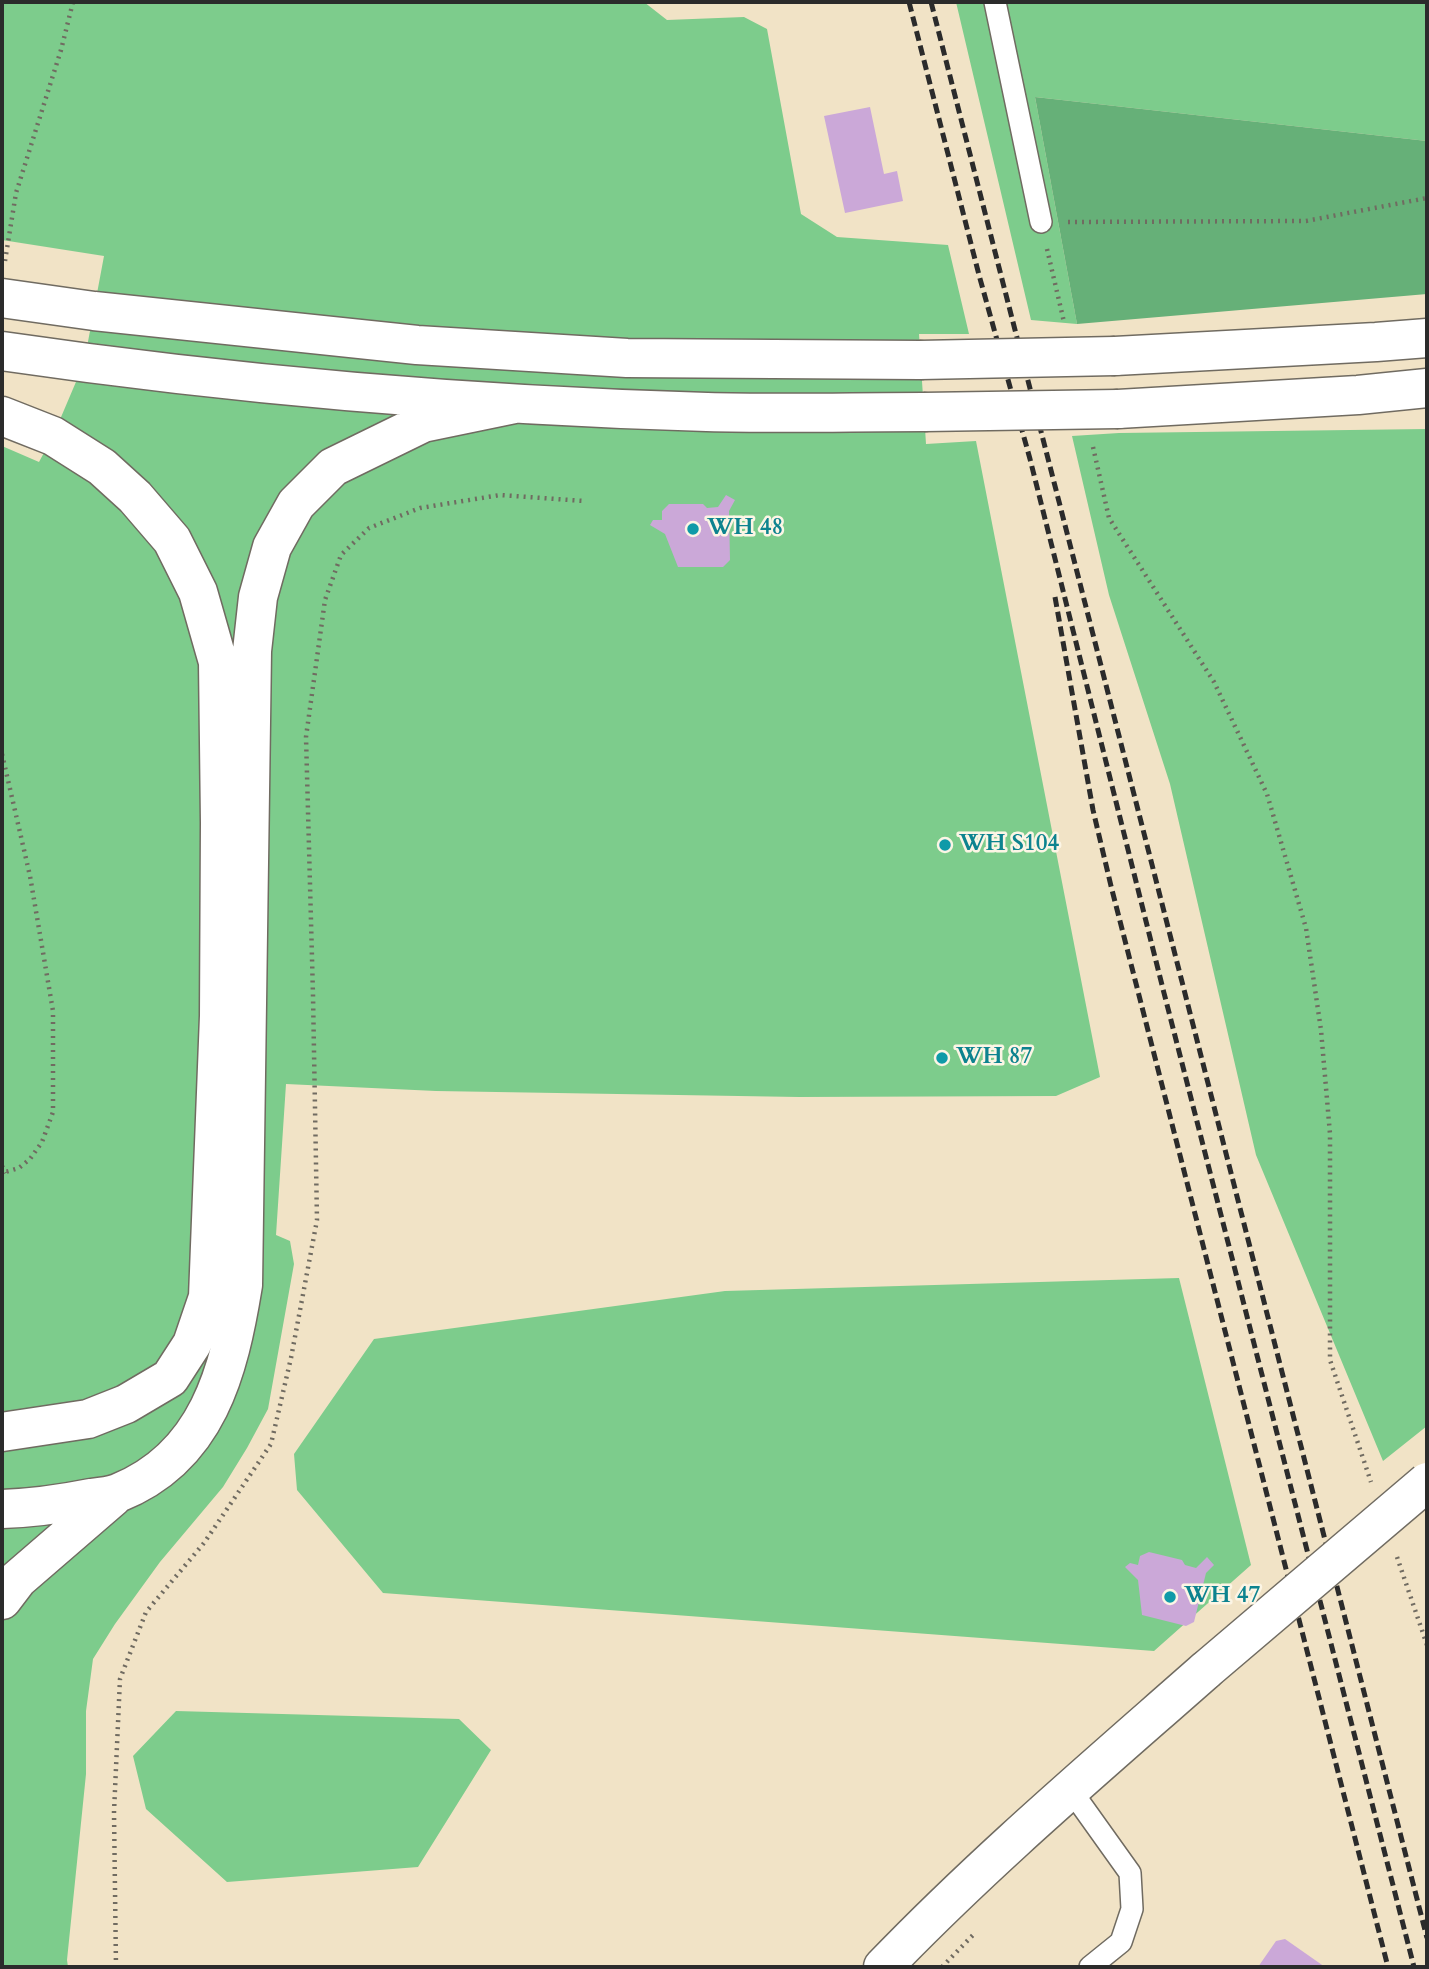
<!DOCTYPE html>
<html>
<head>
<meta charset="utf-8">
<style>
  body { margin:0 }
  #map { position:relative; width:1429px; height:1969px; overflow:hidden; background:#f1e3c6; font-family:Cardo,serif }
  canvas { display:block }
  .frame { position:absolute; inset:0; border:4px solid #2b2b2b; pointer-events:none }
</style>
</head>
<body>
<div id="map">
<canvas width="1429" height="1969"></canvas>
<div class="frame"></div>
</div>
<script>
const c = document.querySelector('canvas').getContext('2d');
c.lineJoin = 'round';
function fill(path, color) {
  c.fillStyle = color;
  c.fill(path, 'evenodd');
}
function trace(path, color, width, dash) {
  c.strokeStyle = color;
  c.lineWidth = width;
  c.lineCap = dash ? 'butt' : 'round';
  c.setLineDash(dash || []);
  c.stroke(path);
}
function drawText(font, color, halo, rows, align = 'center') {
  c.font = font + ' Cardo,serif';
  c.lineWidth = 5;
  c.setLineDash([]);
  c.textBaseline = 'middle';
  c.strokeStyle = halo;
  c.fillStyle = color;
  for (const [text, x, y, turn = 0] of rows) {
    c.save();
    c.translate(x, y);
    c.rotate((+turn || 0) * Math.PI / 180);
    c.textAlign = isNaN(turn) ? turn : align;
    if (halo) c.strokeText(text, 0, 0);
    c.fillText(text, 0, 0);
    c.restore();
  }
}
fill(new Path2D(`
  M2,2H644L667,20L744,17L767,29L801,214L837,237L948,245L969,334H919L926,444L976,441L1100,1077L1056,1096L799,1097L436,1091L286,1084L276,1235L290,1241L294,1264L268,1409L247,1448L223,1487L160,1562L115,1624L93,1659L86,1711V1774L67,1960L68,1967H2V446L39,462L53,436L84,363L104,256L2,240Z
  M956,2H1427V141L1035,97L1077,324L1031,320Z
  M1427,429V1426L1383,1461L1256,1155L1170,784L1109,595L1072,436L1119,433Z
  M1179,1278L1251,1565L1154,1651L383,1593L297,1490L294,1454L374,1339L725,1291Z
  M176,1711L459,1719L491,1750L418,1867L227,1882L146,1809L133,1756Z`), '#7dcc8c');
fill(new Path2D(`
  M1035,97L1427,141V294L1077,324Z`), '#66b078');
fill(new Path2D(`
  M870,107L884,174L897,171L903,201L845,213L824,116Z
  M726,495L735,500L729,511L730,560L723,567H678L665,534L650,525L653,520H662V511L669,504H703L707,508L718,507Z
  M1149,1552L1182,1560L1185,1565L1196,1568L1207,1557L1214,1565L1206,1573L1194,1622L1186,1626L1142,1615L1138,1580L1125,1567L1130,1563L1138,1565L1140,1556Z
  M1285,1939L1325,1967H1258L1276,1941Z`), '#cba8d8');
const lane = new Path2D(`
  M995,2L1041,222
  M1070,1789L1130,1873L1132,1909L1121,1942L1090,1967`);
const primary = new Path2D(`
  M883,1967C984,1862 1096,1767 1206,1670`);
const highway = new Path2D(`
  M2,298L94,311L417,345L627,358L920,360
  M2,351C235,385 471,405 707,412C779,414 851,412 924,412
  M1115,356L1376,342L1427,338
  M1118,409L1358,395L1427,388
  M2,416L53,436L102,467L135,497L172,540L198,592L218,662L220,823L219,1016L208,1297L192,1344L170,1378L126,1404L88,1419L2,1432
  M2,1509C33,1508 61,1504 91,1498C100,1497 110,1496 118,1493C208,1457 229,1371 243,1285L252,651L258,597L272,547L296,504L333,467L423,423L515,404
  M2,1600L18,1579L113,1497`);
trace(lane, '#706b61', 24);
trace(primary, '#706b61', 41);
trace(highway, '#706b61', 41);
trace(new Path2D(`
  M1068,222L1306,221L1427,198
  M1047,249L1064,322
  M5,261L16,193L61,50L73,2
  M1093,447L1109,518L1214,682L1267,794L1306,928L1321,1030L1330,1134V1360L1371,1482
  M2,754L30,876L53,1011V1112L42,1142L30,1159L19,1168L2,1173
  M2,1166L6,1173
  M1397,1557L1427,1645
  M116,1967L114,1812L120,1679L146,1612L204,1543L271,1444L291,1358L317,1220L313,995L306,737L325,600L341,555L369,528L420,508L500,495L584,501
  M942,1967L973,1935`), '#706b61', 4.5, [2, 5]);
trace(lane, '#fff', 21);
trace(primary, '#fff', 38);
trace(highway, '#fff', 38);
trace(new Path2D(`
  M909,2L979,275L1030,459L1164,993L1414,1967
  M931,2L1427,1938
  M1055,597L1093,810L1111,886L1388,1967`), '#2b2b2b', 5, [10, 5]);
const primaryBridge = new Path2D(`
  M1206,1670L1427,1482`);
const highwayBridge = new Path2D(`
  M920,360L1115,356
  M924,412L1118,409`);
trace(primaryBridge, '#706b61', 41, []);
trace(highwayBridge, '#706b61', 41, []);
trace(primaryBridge, '#fff', 38);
trace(highwayBridge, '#fff', 38);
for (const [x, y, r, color] of [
  [693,529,7,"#0f9aa8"],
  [945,845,7,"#0f9aa8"],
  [942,1058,7,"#0f9aa8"],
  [1170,1597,7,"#0f9aa8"]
]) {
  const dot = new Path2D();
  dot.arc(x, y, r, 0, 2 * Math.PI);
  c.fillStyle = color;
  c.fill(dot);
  trace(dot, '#fcf5e5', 2.5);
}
drawText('bold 23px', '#0d838f', '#fcf5e5', [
  ["WH 48",707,529],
  ["WH S104",959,845],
  ["WH 87",956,1058],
  ["WH 47",1184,1597]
], 'left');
</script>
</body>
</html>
